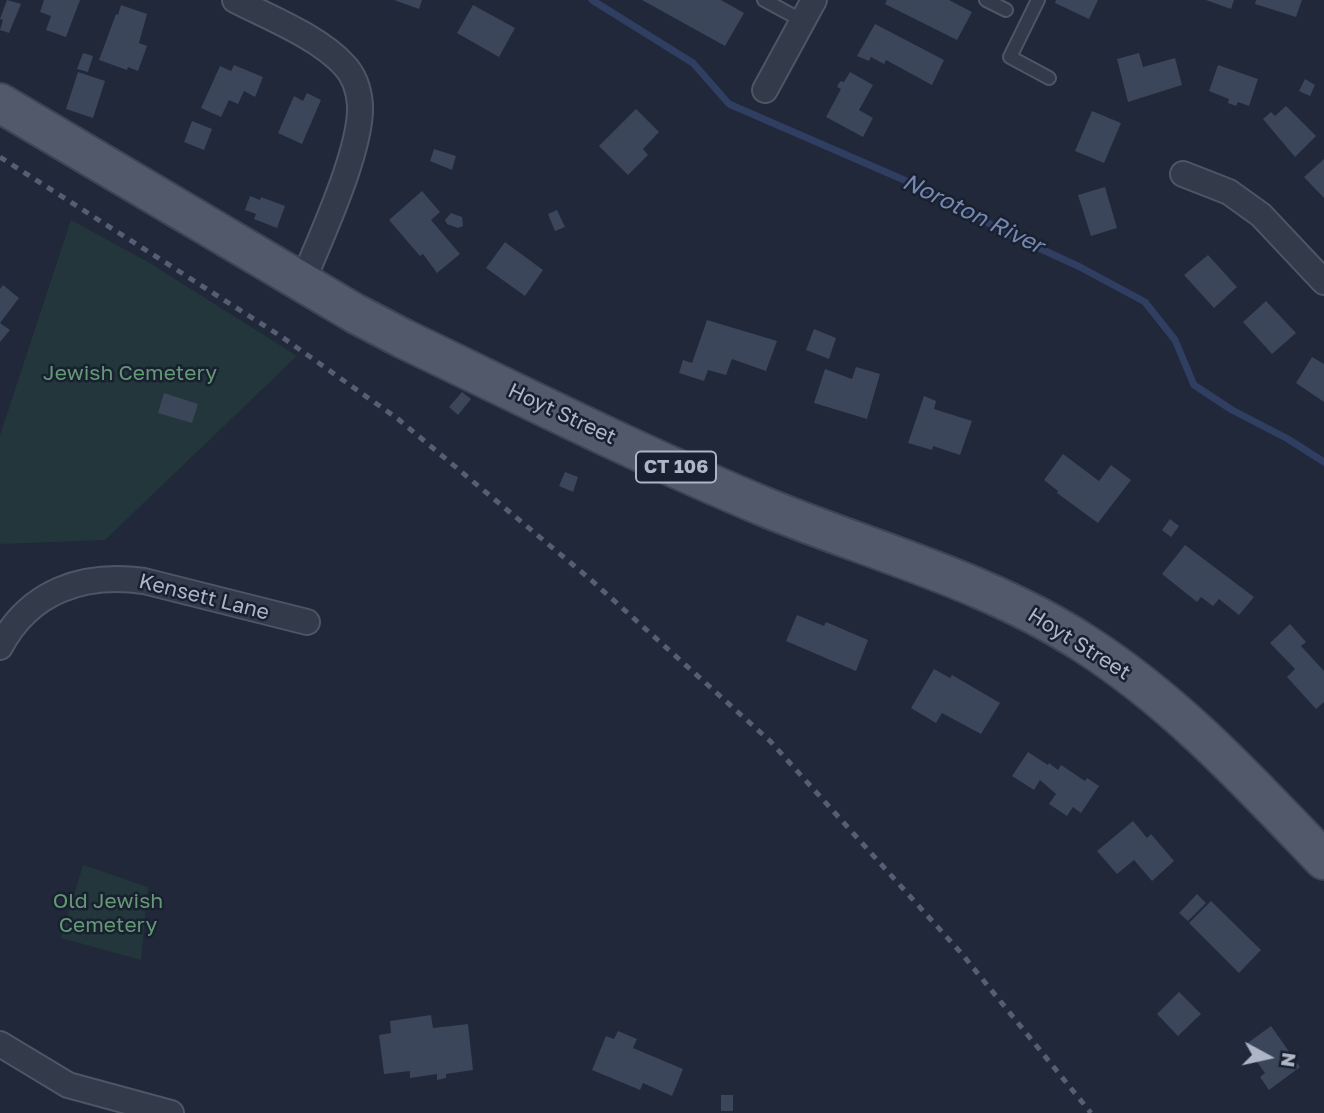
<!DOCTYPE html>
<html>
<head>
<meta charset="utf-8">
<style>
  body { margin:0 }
  #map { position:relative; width:1324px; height:1113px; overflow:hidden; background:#20283a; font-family:"Golos Text",sans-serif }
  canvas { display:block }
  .north { position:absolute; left:1233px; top:1022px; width:70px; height:70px; -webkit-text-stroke:5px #19202f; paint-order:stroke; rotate:98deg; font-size:19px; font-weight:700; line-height:28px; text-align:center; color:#aeb5c7 }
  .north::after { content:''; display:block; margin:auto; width:24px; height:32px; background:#aeb5c7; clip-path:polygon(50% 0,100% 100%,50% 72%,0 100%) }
</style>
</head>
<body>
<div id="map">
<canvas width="1324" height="1113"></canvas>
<div class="north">N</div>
</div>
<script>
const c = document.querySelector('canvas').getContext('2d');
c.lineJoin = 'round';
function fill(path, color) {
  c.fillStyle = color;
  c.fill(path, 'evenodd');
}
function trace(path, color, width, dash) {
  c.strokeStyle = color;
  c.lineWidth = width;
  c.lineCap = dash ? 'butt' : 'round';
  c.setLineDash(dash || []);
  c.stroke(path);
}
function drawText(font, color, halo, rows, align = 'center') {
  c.font = font + ' "Golos Text",sans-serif';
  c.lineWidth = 5;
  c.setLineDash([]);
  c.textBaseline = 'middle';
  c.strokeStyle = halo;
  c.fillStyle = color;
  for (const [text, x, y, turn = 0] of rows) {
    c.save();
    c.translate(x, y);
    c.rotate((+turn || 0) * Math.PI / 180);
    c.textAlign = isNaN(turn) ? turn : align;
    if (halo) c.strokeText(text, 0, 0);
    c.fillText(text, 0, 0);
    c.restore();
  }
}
fill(new Path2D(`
  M71,220L148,262L297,356L105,540L0,544V435Z
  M83,865L148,887L141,960L61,938Z`), '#22363b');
trace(new Path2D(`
  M592,0L693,63L729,104L941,196L1004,232L1080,267L1145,302L1175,340L1194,385L1232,410L1288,439L1324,462`), '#303f61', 7);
fill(new Path2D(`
  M7,0L21,4L9,33L0,30L3,20L0,19Z
  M44,0H80L66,37L46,30L51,16L40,12Z
  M394,0H422L419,9Z
  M642,0H721L744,13L725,46Z
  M887,0H949L972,12L957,40L885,4Z
  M1056,0H1098L1089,19L1055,3Z
  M1206,0H1234L1231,9Z
  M1256,0H1302L1296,17L1255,4Z
  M121,5L147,14L139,43L147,46L138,71L128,67L127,70L99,60L116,14L118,15Z
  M473,5L515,28L499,57L457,33Z
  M875,24L944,60L932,85L886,60L884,64L871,57L869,61L857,56Z
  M83,53L93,56L88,72L77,69Z
  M1139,53L1143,67L1175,58L1182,85L1128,102L1117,59Z
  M234,65L263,77L255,97L244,91L238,104L229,100L221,117L201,108L220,66L231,71Z
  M1218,65L1258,79L1249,106L1238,102L1236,106L1228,103L1229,99L1209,91Z
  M78,72L105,81L93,118L66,109Z
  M850,72L873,85L859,110L873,118L863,137L826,117L841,89L837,87L839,83L841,81L844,82Z
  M1305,79L1315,85L1310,96L1299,91Z
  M307,93L321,100L302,144L278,133L294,96L303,101Z
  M1286,106L1316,136L1295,157L1263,119L1271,112L1275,116Z
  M636,109L659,132L643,149L648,155L628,175L599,146Z
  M1092,111L1121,123L1104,163L1075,151Z
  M192,121L212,129L204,150L184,142Z
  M434,149L456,156L452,170L430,161Z
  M1324,159V198L1304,177Z
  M1105,187L1117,228L1091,236L1078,195Z
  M422,191L440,212L431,220L460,254L437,273L423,254L420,256L389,220Z
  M250,196L260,200L261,197L285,206L277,228L254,219L256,214L245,210Z
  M557,210L565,227L555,231L548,214Z
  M451,213L462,217L463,226L458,228L447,224L445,220Z
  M505,242L543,270L525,296L486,268Z
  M1208,255L1237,287L1214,308L1184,275Z
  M3,285L19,298L0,323L10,330L0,342V289Z
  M1266,301L1296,333L1272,354L1243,322Z
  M707,320L777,341L766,371L732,359L726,375L708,370L704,381L679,373L683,360L692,363Z
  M814,329L836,338L829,359L806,350Z
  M1312,357L1324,364V402L1296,383Z
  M856,367L880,374L867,419L814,403L825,369L852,379Z
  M462,392L471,399L458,415L449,407Z
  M164,393L198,404L192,423L158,413Z
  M924,396L936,401L934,409L972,421L960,455L933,446L932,450L908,443Z
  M1063,454L1099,481L1111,465L1131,480L1098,523L1057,493L1058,491L1044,480Z
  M565,472L578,477L573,492L559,486Z
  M1170,519L1179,526L1171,537L1162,530Z
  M1185,545L1254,597L1239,615L1219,599L1213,606L1201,597L1197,602L1162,574Z
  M797,615L824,626L826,622L868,640L856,671L786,641Z
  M1290,624L1306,642L1301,646L1324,671V702L1316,709L1287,677L1295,669L1270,643Z
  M934,669L950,678L952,675L1000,703L981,734L942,713L936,723L911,708Z
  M1028,752L1048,765L1049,763L1058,770L1061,765L1085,781L1087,778L1099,786L1081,813L1073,807L1067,816L1049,804L1056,794L1040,780L1034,790L1012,776Z
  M1133,821L1147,838L1151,834L1174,861L1152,881L1134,860L1117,874L1097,851Z
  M1197,894L1206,903L1188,921L1179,913Z
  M1211,901L1261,950L1239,973L1189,923Z
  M1179,992L1201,1014L1178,1036L1157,1014Z
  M431,1015L433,1028L468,1024L473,1070L446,1074V1078L437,1080V1074L410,1078V1071L384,1074L379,1035L391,1033L390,1021Z
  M1271,1026L1300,1067L1269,1090L1260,1077L1265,1073L1245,1045Z
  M618,1031L637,1039L633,1048L683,1069L672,1096L643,1083L640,1090L592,1070L606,1036L614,1039Z
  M721,1095H733V1111H721Z`), '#3b465b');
const service = new Path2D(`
  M764,0L803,21
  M986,0L1006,10
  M1038,0L1010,57L1049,78`);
const minor = new Path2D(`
  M235,0C270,18 319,37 345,66C355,77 359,91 360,105C362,150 320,239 302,283
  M765,90L814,0
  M1183,174L1229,192L1261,215L1324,282
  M0,647C30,590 84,573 144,581L307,622
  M0,1044L68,1085L171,1113`);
const primary = new Path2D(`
  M0,103L356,314L404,339C523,396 642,456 765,507C872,551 988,581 1085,644C1177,703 1249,782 1324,860`);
trace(service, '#4e5565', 16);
trace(minor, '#4e5565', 28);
trace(primary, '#3d4454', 42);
trace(service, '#333b4a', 12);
trace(minor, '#333b4a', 24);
trace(primary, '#51596b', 38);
trace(new Path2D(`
  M0,157L282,337L398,419L590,579L770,741L962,954L1091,1113`), '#555e72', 5, [7, 7]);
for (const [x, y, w] of [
  [676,467,80]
]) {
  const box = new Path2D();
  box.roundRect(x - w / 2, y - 15.5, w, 31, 5);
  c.fillStyle = '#19202f';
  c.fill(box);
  trace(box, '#aeb5c7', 2);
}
drawText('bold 19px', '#aeb5c7', null, [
  ["CT 106",676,467]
]);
drawText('21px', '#649975', '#19202f', [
  ["Jewish Cemetery",130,373],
  ["Old Jewish",108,901],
  ["Cemetery",108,925]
]);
drawText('21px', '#aeb5c7', '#19202f', [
  ["Hoyt Street",562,414,25],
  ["Kensett Lane",204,597,14],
  ["Hoyt Street",1079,644,32]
]);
drawText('italic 23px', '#7488b2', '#19202f', [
  ["Noroton River",973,214,26]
]);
</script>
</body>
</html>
